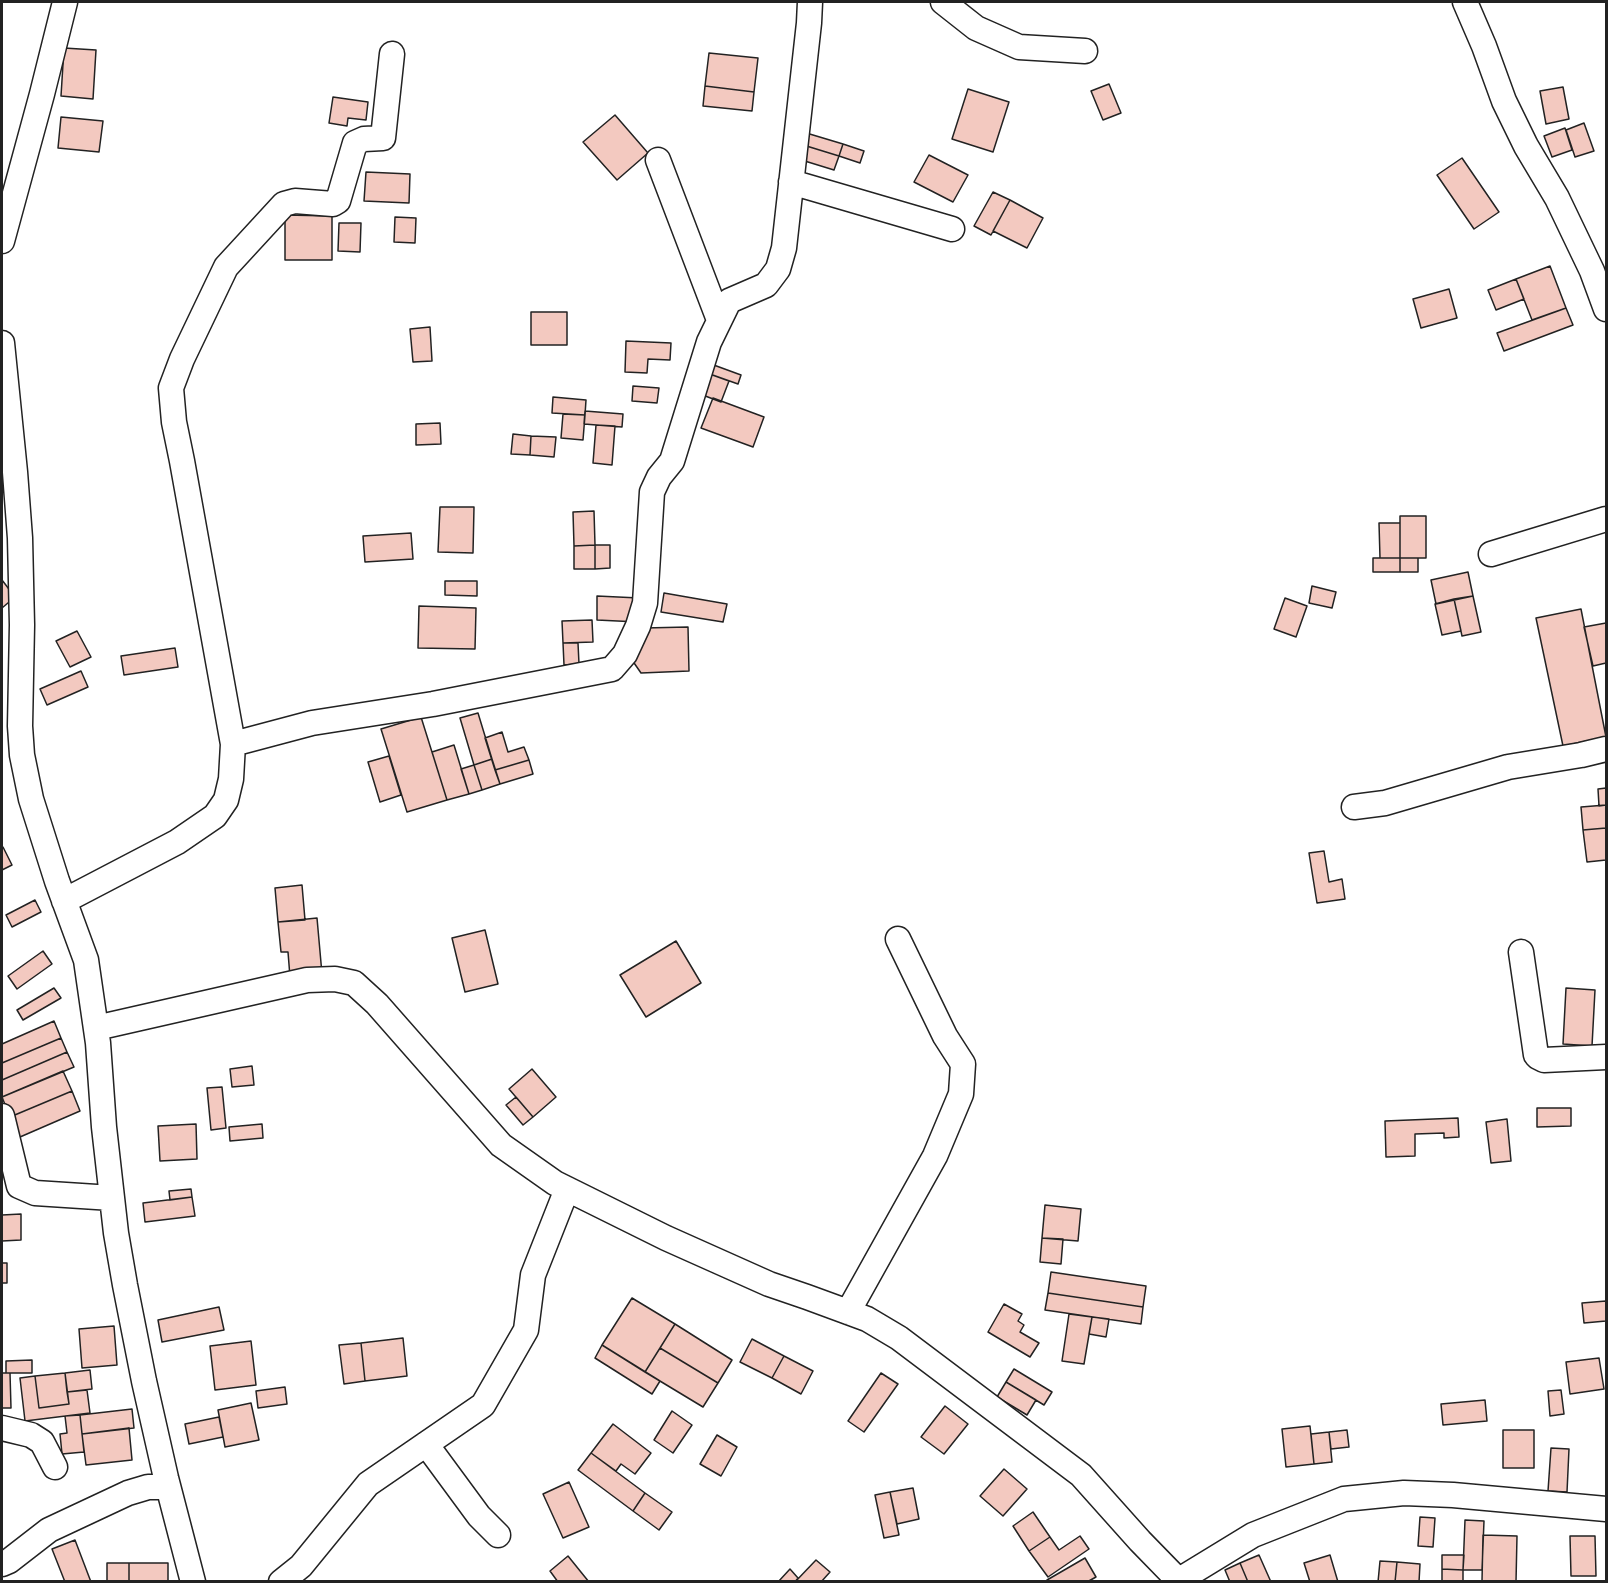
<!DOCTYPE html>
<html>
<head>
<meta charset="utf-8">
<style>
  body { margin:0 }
  #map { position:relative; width:1608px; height:1583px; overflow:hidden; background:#fff; font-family:Ubuntu,sans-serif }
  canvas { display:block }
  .frame { position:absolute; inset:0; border:3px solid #222; pointer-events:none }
</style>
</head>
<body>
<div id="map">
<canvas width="1608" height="1583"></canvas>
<div class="frame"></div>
</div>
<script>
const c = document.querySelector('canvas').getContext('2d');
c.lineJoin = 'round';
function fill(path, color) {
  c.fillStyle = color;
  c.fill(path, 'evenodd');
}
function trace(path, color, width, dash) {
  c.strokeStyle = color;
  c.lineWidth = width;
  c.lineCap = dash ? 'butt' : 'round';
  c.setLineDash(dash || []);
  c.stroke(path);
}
const building = new Path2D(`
  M64,48L96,50L93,99L61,96Z
  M709,53L758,58L754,92L705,86Z
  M1109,84L1121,113L1103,120L1091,91Z
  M705,86L754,92L752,111L703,106Z
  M1563,87L1569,119L1546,124L1540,91Z
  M968,89L1009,102L993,152L952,139Z
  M333,97L368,102L366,120L348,118L347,126L329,123Z
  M615,115L648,153L617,180L583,142Z
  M61,117L103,121L99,152L58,148Z
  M1584,123L1594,151L1575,157L1566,130Z
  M1565,128L1572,150L1552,157L1544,136Z
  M803,132L843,144L839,156L800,144Z
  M800,144L839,156L834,170L795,158Z
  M843,144L864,151L860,163L839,156Z
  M929,155L968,175L953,202L914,182Z
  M1462,158L1499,212L1474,229L1437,175Z
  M366,172L410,174L409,203L364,201Z
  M993,192L1010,200L991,235L974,226Z
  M1010,200L1043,218L1027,248L993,231Z
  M285,215L332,216V260H285Z
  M395,217L416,218L415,243L394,242Z
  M339,223H361L360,252L338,251Z
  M1550,266L1566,308L1532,320L1516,279Z
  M1516,279L1524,299L1496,310L1488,290Z
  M1449,289L1457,318L1421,328L1413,299Z
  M1566,308L1573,325L1504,351L1497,333Z
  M531,312H567V345H531Z
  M430,327L432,361L413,362L410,329Z
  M626,341L671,343L670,360L648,359L647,373L625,372Z
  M711,364L741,375L738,384L707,373Z
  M707,373L729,381L721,402L700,394Z
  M633,386L659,388L657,403L632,401Z
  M553,397L586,400L585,415L552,413Z
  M713,398L764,417L753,447L701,428Z
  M585,411L623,414L622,427L584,424Z
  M563,414L585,415L583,440L561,438Z
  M440,423L441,444L416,445V424Z
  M596,425L615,426L612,465L593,463Z
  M513,434L531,436L530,455L511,454Z
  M531,436L556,437L554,457L530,455Z
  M440,507H474L473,553L438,552Z
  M594,511L595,545L574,546L573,512Z
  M1400,516H1426V558H1400Z
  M1379,523H1400V558H1380Z
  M411,533L413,559L365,562L363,536Z
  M595,545H610V568L595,569Z
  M595,545V569H574V546Z
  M1373,558H1400V572H1373Z
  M1400,558H1418V572H1400Z
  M1468,572L1473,596L1436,604L1431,580Z
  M2,580L15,597L2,608Z
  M445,581H477V596L445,595Z
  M1312,586L1336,592L1332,608L1309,603Z
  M664,593L727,604L723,622L661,612Z
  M597,596L639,598L638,622L597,620Z
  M1473,596L1481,632L1462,636L1454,599Z
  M1285,598L1307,606L1296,637L1274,629Z
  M1454,599L1461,631L1442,635L1435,604Z
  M419,606L476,608L475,649L418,648Z
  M1581,609L1606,737L1563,746L1536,618Z
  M592,620L593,642L563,643L562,621Z
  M1606,623V663L1593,666L1584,627Z
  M688,627L689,671L641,673L632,660L644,628Z
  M77,631L91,657L70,667L56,641Z
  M563,643H578L579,664L564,665Z
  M175,648L178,667L124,675L121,656Z
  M81,671L88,687L47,705L40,689Z
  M478,713L492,759L474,765L460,718Z
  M421,717L447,800L407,812L381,729Z
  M502,732L508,752L524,747L529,760L495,770L485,738Z
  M454,745L469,794L447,800L432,752Z
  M389,756L401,795L380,802L368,762Z
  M492,759L500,784L482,790L474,765Z
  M529,760L533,774L500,784L495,770Z
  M474,765L482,790L469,794L461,769Z
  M1606,788V805L1599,806L1598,789Z
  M1606,805V828L1583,830L1581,807Z
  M1606,828V860L1587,862L1583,830Z
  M2,847H3L12,865L2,870Z
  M1324,851L1329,882L1342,879L1345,899L1317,903L1309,853Z
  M302,885L305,920L278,922L275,888Z
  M35,900L41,912L12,927L6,915Z
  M317,918L322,974L290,977L288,952H281L278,922Z
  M485,930L498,984L465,992L452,938Z
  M676,941L701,983L646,1017L620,975Z
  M43,951L52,964L17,989L8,976Z
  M54,988L61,998L23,1020L17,1010Z
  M1566,988L1595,990L1592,1046L1563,1044Z
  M54,1021L61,1038L2,1063V1044Z
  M61,1038L67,1052L2,1080V1063Z
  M67,1052L74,1067L2,1097V1080Z
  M252,1066L254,1085L232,1087L230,1069Z
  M532,1069L556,1097L533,1117L509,1089Z
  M63,1071L72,1091L10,1117L2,1097Z
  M222,1087L226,1128L211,1130L207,1088Z
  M72,1091L80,1111L20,1137L10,1117Z
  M516,1097L533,1117L523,1125L506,1105Z
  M1537,1108H1571V1126L1537,1127Z
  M1458,1118L1459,1137L1444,1138V1133L1415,1134V1156L1386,1157L1385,1121Z
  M1507,1119L1511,1161L1491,1163L1486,1122Z
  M196,1124L197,1159L160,1161L158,1126Z
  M262,1124L263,1138L230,1141L229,1127Z
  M191,1189L192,1197L170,1200L169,1191Z
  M192,1197L195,1216L145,1222L143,1203Z
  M1045,1205L1081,1209L1078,1241L1042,1238Z
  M21,1214V1240L2,1241V1215Z
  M1042,1238L1063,1239L1061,1264L1040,1262Z
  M2,1263H7V1283H2Z
  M1051,1272L1146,1286L1143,1307L1048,1293Z
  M1048,1293L1143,1307L1141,1324L1045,1310Z
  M632,1298L675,1324L645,1372L602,1345Z
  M1606,1301V1321L1584,1323L1582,1303Z
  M1004,1304L1022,1314L1018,1321L1024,1325L1020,1332L1039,1343L1030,1357L988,1332Z
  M219,1307L224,1330L162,1342L158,1320Z
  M1069,1314L1092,1317L1084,1364L1062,1361Z
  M1092,1317L1109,1319L1106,1337L1089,1334Z
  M675,1324L732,1360L718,1383L660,1348Z
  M114,1326L117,1365L82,1368L79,1329Z
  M403,1338L407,1376L365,1381L361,1343Z
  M752,1339L784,1356L772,1378L740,1362Z
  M251,1341L256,1385L215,1390L210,1346Z
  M361,1343L365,1381L344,1384L339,1345Z
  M602,1345L660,1381L652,1394L595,1358Z
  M660,1348L718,1383L703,1407L645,1372Z
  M784,1356L813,1371L801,1394L772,1378Z
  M1599,1358L1604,1389L1570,1394L1566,1362Z
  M32,1360V1373H6V1361Z
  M1014,1369L1052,1392L1044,1405L1006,1382Z
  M90,1370L92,1389L67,1392L65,1373Z
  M2,1373H10L11,1408H2Z
  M65,1373L69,1404L39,1408L35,1376Z
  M881,1373L898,1384L864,1432L848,1421Z
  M35,1376L39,1408L69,1404L67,1392L87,1390L90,1413L25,1421L20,1378Z
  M1006,1382L1036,1400L1027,1415L997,1397Z
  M285,1387L287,1404L258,1408L256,1391Z
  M1561,1390L1564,1414L1550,1416L1548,1391Z
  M1485,1400L1487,1421L1443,1425L1441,1404Z
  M251,1403L259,1440L225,1447L218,1410Z
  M945,1406L968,1424L944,1454L921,1437Z
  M132,1409L134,1428L82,1434L80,1415Z
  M672,1411L692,1425L673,1453L654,1440Z
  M80,1415L84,1452L62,1454L60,1434L67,1433L65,1416Z
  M219,1417L223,1437L189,1444L185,1424Z
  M613,1424L651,1453L635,1474L621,1464L616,1471L591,1453Z
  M1310,1426L1314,1464L1286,1467L1282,1429Z
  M129,1428L132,1460L86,1465L82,1434Z
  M1347,1430L1349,1447L1331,1449L1329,1432Z
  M1503,1430H1534V1468H1503Z
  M1329,1432L1332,1462L1314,1464L1311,1434Z
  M717,1435L737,1447L721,1476L700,1464Z
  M1551,1448L1569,1449L1567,1492L1548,1491Z
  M591,1453L645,1493L633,1511L578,1470Z
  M1004,1469L1027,1489L1003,1516L980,1496Z
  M569,1482L589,1527L563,1538L543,1494Z
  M913,1488L919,1519L897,1524L890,1492Z
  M890,1492L899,1535L884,1538L875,1495Z
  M645,1493L672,1512L659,1530L633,1511Z
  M1033,1512L1050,1537L1029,1551L1013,1526Z
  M1420,1517L1435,1518L1433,1547L1418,1546Z
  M1465,1520L1484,1521L1482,1570H1463Z
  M1483,1535L1517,1536L1516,1582L1482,1581Z
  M1080,1536L1089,1549L1048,1577L1029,1551L1050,1537L1059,1550Z
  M1570,1536H1595L1596,1576H1571Z
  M75,1540L91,1582H65L52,1549Z
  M1259,1555L1271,1582H1248L1240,1563Z
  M1330,1555L1338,1582H1310L1304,1563Z
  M1442,1555H1464L1463,1570L1442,1569Z
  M568,1556L589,1582H558L550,1571Z
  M1085,1558L1096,1577L1087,1582H1048L1047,1580Z
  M816,1560L830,1572L821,1582H795Z
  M1380,1561L1397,1562L1395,1582H1378Z
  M1397,1562L1420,1564L1419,1582H1395Z
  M107,1563H129V1582H107Z
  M129,1563H168V1582H129Z
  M1240,1563L1248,1582H1230L1225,1570Z
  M790,1569L798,1578L795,1582H778Z
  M1442,1569L1463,1570V1582H1442Z`);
fill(building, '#f3c9c0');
trace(building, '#222', 1.5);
const minor = new Path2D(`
  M943,2L976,28L1019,47L1085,51
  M1465,2L1484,46L1504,101L1526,146L1557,198L1592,271L1606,309
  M658,160L719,320
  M791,182L952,229
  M2,241L42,94L65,2
  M2,343L15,472L20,538L22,625L20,726L22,755L31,799L57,881L86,960L98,1043L104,1127L116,1233L125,1285L144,1381L166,1478L193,1582
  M1491,554L1606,519
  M233,744L312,723L433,704L612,669L625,654L638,626L645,603L652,492L659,477L672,461L709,342L729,301L766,285L778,269L784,248L809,23L810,2
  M1354,807L1385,803L1508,767L1581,755L1606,749
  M64,901L177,842L215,816L226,800L231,779L233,744L182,461L174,422L171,388L182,359L226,267L284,204L295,201L333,204L338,201L355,143L364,139L383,138L392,54
  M1521,952L1536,1055L1538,1057L1544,1060L1606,1057
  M96,1028L307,980L335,979L354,983L377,1004L501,1145L555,1183L666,1238L769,1284L807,1297L867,1319L899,1338L1081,1475L1140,1541L1178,1580
  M2,1116L19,1186L35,1193L112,1198
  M848,1312L935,1156L961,1094L963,1064L945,1036L898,939
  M2,1428L31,1435L42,1442L55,1467
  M426,1444L479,1516L498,1535
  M2,1564L9,1561L49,1530L128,1493L148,1487H168
  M281,1582L301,1566L368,1484L483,1405L526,1330L533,1275L567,1189
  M1176,1582L1253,1535L1344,1499L1404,1493L1453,1495L1606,1509`);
trace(minor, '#222', 27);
trace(minor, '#fff', 24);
</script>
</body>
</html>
